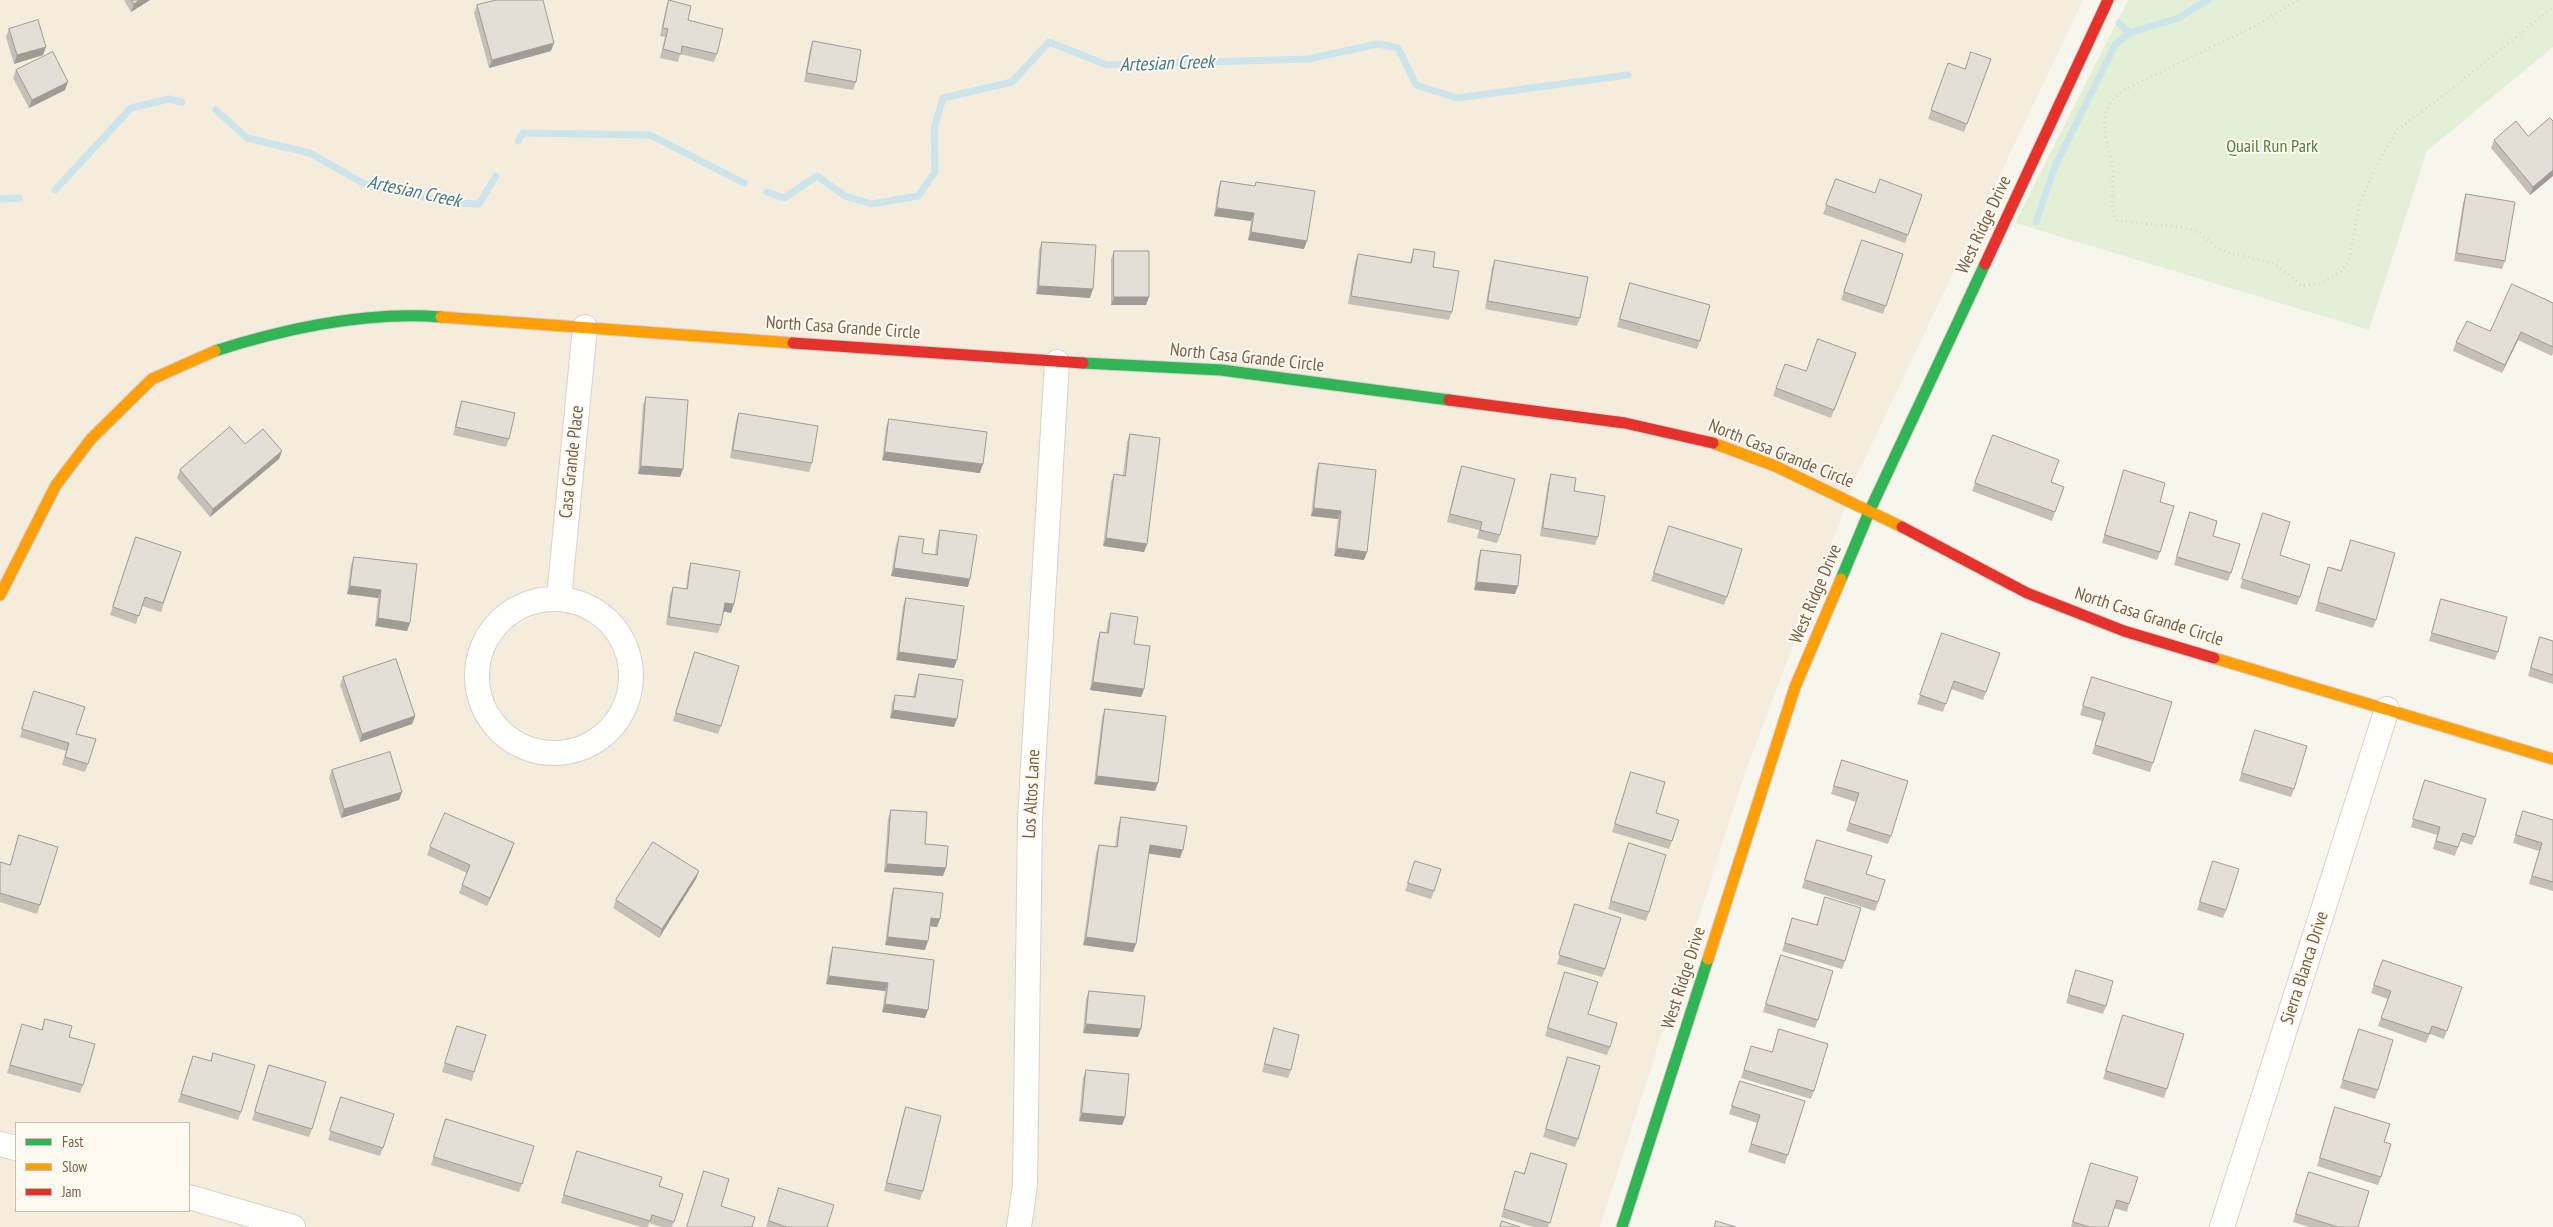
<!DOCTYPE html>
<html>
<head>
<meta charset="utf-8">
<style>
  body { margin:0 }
  #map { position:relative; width:2553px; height:1227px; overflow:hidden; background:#f8f5ed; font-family:"PT Sans Narrow",sans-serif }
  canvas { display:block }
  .legend { position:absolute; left:15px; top:1122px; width:175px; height:90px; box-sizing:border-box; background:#fffaef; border:1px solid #c9bcad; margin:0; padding:6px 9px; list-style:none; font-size:15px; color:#795f4a }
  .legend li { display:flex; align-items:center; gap:10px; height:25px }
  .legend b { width:25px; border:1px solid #c9bcad }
</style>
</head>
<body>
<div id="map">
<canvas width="2553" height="1227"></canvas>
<ul class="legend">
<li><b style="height:6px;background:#30b455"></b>Fast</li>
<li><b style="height:6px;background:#ff9f0a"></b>Slow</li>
<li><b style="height:6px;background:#e5322d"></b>Jam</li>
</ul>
</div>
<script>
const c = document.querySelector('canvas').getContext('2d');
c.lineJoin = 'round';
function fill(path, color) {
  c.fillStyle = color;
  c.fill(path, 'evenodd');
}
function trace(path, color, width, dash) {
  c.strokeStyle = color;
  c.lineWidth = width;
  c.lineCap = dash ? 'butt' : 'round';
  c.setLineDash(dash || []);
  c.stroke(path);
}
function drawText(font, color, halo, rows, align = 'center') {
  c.font = font + ' "PT Sans Narrow",sans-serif';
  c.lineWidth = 4;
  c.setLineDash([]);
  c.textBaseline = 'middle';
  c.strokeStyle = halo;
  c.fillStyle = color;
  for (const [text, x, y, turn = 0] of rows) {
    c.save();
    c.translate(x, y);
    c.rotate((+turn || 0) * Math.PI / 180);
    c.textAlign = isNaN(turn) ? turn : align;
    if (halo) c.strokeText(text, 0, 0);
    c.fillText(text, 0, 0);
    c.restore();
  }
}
fill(new Path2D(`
  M0,0H2083L1858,473L1745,773L1600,1227H0ZM16,1123H189V1211H16Z`), '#f4ecdd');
fill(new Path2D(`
  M2128,0H2553V47L2427,151L2369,330L2015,223Z`), '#e3f0d7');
trace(new Path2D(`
  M2119,23L2129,33
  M216,110L247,138L310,153L368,186L453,203L479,204L496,176
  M518,141L523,133L650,135L744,183
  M55,190L131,108L169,99L182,102
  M767,192L784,198L817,176L845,196L872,204L918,196L935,172L934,129L943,98L1012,82L1049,42L1107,65L1308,59L1378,44L1398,48L1416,85L1457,98L1628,75
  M0,199L19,198
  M2036,222L2055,166L2115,45L2129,33L2178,18L2208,0`), '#cde4ea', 7);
const street = new Path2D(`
  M559,598L585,327
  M477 676a77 77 0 1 1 154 0a77 77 0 1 1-154 0Z
  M0,1144L16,1148
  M189,1197L293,1227
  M1019,1227L1025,1185L1030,818L1057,362
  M2222,1227L2387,709`);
const fast = new Path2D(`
  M215,351C287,328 365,311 441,317
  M1083,363L1221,370L1449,400
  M1841,579L1870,510L1985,264
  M1622,1227L1708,959`);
const slow = new Path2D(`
  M441,317L793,343
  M1713,443L1775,466L1902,527
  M0,595L56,485L91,439L152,379L215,351
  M2214,658L2553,759
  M1708,959L1795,687L1841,579`);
const jam = new Path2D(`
  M1985,264L2108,0
  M793,343L1083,363
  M1449,400L1625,423L1713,443
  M1902,527L2027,593L2124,631L2214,658`);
trace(street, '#d7d2cb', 26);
trace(fast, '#d8d1c9', 13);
trace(slow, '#d8d1c9', 13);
trace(jam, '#d8d1c9', 13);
trace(new Path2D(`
  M2298,0L2257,25L2122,91C2114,98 2107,105 2105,116C2102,134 2111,152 2113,170C2114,187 2108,204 2116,220L2186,228L2199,232L2216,247L2229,253L2274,263L2302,286L2321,283L2342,271L2349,260L2360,202L2381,157L2398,129L2444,95L2553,7`), '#dbd5ce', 3, [1, 4]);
trace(street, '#fefefc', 24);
trace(fast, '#30b455', 11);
trace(slow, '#ff9f0a', 11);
trace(jam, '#e5322d', 11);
fill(new Path2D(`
  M124,0H150L131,12Z
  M669,0L688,20L717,54L714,62L680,54L678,62L660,58L665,37L660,36L666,8Z
  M477,5L551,51L489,68L474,13Z
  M9,29L43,55L14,64L6,37Z
  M813,41L856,82L853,90L804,82L810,49Z
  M1991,59L1964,132L1928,119L1948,63L1965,69Z
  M16,70L65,90L29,108L13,78Z
  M2528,136L2553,176L2530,195L2491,148L2494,140Z
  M1836,179L1875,193L1922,195L1905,243L1823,214Z
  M1221,181L1255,186L1256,182L1304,249L1248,240L1251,221L1214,216L1218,189Z
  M2466,194L2505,261L2502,269L2454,261L2463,203Z
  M1862,240L1903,254L1883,314L1841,300Z
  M1042,242L1090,298L1036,294L1039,250Z
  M1414,249L1433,267L1452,312L1449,320L1348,304L1355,262L1358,254L1410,262Z
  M1114,251L1146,305H1111V259Z
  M1495,260L1580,318L1577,326L1485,309L1492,268Z
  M1630,283L1700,341L1697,349L1617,327Z
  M2553,303V353L2552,356L2518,340L2502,373L2453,351L2456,342L2490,331Z
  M1856,353L1831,418L1773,396L1785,364L1806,371Z
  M646,397L683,469L680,477L638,474L643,405Z
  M462,401L509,439L506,447L453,435L459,409Z
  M739,413L812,463L809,472L730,458L736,421Z
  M889,419L980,473L882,460L886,427Z
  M1130,434L1147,544L1144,552L1103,546L1111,482L1114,474L1123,475L1127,442Z
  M1993,435L2051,482L2064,487L2052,521L1972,491Z
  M245,444L282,451L279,459L210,517L177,478L180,470Z
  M1319,463L1367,552L1364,560L1334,556L1338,519L1311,516L1316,471Z
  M1462,466L1500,535L1497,543L1477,538L1479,530L1447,522L1459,474Z
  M2124,470L2160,502V552L2157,560L2102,543Z
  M1551,474L1574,491L1598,537L1595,545L1540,536L1548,483Z
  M2190,512L2213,536L2231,573L2228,581L2174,565Z
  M2263,513L2280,555L2300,597L2297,605L2240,588Z
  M940,530L968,587L891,576L896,544L899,536L922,553L935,555L937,538Z
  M1666,534L1727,597L1724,605L1651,581Z
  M136,537L181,552L161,612L142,606L136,624L110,615Z
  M2351,540L2376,620L2373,628L2315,611L2328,567L2341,570Z
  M1481,550L1515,594L1474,590L1478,558Z
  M354,557L417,564L407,631L375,626L378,598L347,594L351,565Z
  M691,563L734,604L731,613L723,611L721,625L718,633L666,625L670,595L673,587L686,589L688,572Z
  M906,598L954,668L896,660L903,606Z
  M2441,599L2498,652L2495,660L2429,641Z
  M1111,613L1134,644L1144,689L1141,697L1090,690L1097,641L1100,632L1106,633L1108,621Z
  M1942,633L2000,653L1983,700L1951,689L1943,712L1917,704Z
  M2540,637L2553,641V684L2528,676Z
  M695,652L721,726L718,734L673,721Z
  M919,674L954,727L890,718L892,703L895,695L913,697L916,682Z
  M343,677L415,716L412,724L360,742L340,685Z
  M2089,685L2153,763L2150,772L2092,754L2102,721L2080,715Z
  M34,691L76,734L88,764L85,772L62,765L66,751L20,737Z
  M1105,709L1155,791L1094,784L1102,717Z
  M2255,730L2294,789L2291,797L2239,781Z
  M1842,760L1891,836L1888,844L1846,831L1856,802L1831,794Z
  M332,770L402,792L399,800L341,818L329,778Z
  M1631,772L1672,841L1669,849L1612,832Z
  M2425,780L2475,837L2472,845L2460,841L2455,856L2433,849L2437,835L2411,827Z
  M891,810L925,844L943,876L884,872L888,818Z
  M2523,811L2553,820V891L2529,884L2539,851L2513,843Z
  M1121,817L1180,858L1149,854L1133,952L1083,945L1096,853L1099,845L1115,847L1118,825Z
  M19,835L40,905L37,914L0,902V862L10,865Z
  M1817,840L1866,874L1878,902L1875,911L1802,888Z
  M1629,843L1649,912L1646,921L1608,909Z
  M430,847L511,852L487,906L459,893L467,873L427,855Z
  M1415,861L1434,891L1431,899L1405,891Z
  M2213,861L2226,910L2223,918L2197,910Z
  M699,871L696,879L659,938L613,908L616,900Z
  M894,888L937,927L930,926L925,950L885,945L891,896Z
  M1825,897L1845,961L1842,969L1782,951L1792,918L1816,925Z
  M1575,904L1605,969L1602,977L1557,964Z
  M833,947L934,960L925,1018L882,1012L885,991L826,984L830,955Z
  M1781,955L1818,1020L1815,1028L1763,1012Z
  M2383,960L2462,987L2444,1039L2430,1034L2426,1043L2378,1026L2388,999L2371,993Z
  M2076,970L2106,1006L2103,1014L2066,1003Z
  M1565,972L1588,1014L1610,1047L1607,1055L1545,1036Z
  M1089,991L1138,1037L1083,1033L1086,999Z
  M2123,1015L2167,1089L2164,1098L2103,1079Z
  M45,1019L69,1037L83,1085L80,1093L7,1073L22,1024L42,1030Z
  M457,1026L474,1072L472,1081L442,1072Z
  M1274,1028L1291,1070L1288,1078L1262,1072L1271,1037Z
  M1779,1029L1814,1091L1811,1099L1741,1078L1751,1046L1772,1052Z
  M2359,1029L2378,1090L2375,1099L2340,1088Z
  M213,1053L241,1112L238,1120L178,1102L193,1056L210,1061Z
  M1568,1057L1578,1139L1575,1147L1543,1137Z
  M269,1065L312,1129L309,1137L252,1120Z
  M1086,1070L1125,1117L1122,1125L1079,1121L1083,1078Z
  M1737,1089L1805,1101L1785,1164L1748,1152L1757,1123L1729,1114Z
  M341,1097L383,1148L380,1156L328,1140Z
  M906,1107L923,1191L920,1200L884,1191L903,1115Z
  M2335,1107L2384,1142L2381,1177L2378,1185L2317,1166Z
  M446,1119L522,1184L519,1192L431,1165Z
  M577,1151L659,1186L683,1194L672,1227H662L649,1223L648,1227H641L561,1203Z
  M1531,1153L1567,1164L1548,1227H1534L1501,1217L1515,1171L1524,1173Z
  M2091,1163L2129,1204L2127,1212L2114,1208L2108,1227H2071Z
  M2309,1172L2358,1227H2309L2293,1222Z
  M779,1188L827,1227H766Z`), '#c5bfb6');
fill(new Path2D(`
  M140,0H150L131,12L134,4Z
  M554,43L551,51L489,68L492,60Z
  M46,47L43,55L14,64L17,55Z
  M68,82L65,90L29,108L32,100Z
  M2553,170V176L2530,195L2533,187Z
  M1217,208L1254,213L1251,221L1214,216Z
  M1251,232L1307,241L1304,249L1248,240Z
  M1039,286L1093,289L1090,298L1036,294Z
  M1114,297H1149L1146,305H1111Z
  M2521,332L2518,340L2502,373L2505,365Z
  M282,451L279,459L210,517L213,509Z
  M885,452L983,464L980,473L882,460Z
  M641,466L683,469L680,477L638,474Z
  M1314,508L1341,511L1338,519L1311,516Z
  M1106,538L1147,544L1144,552L1103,546Z
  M1337,548L1367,552L1364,560L1334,556Z
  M894,568L970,579L968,587L891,576Z
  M1477,582L1518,586L1515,594L1474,590Z
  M350,586L381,590L378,598L347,594Z
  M725,603L734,604L731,613L722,611Z
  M378,618L410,623L407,631L375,626Z
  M899,652L957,660L954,668L896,660Z
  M1093,682L1144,689L1141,697L1090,690Z
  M893,710L957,719L954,727L890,718Z
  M415,716L412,724L360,742L362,734Z
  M1097,776L1158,783L1155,791L1094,784Z
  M402,792L399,800L341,818L344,809Z
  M514,843L511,852L487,906L490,898Z
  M1150,845L1183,850L1180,858L1147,853Z
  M887,864L946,868L943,876L884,872Z
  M699,871L696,879L659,938L662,929Z
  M931,918L940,919L937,927L928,926Z
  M888,937L928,941L925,950L885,945Z
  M1086,937L1136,944L1133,952L1083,945Z
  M829,976L888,983L885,991L826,984Z
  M885,1004L928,1010L925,1018L882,1012Z
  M1086,1024L1141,1029L1138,1037L1083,1033Z
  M1082,1113L1125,1117L1122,1125L1079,1121Z`), '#a09b94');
const building = new Path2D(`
  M132,0H140L134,4Z
  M497,0H543L554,43L492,60L477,5Z
  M669,0L691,6L688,20L723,29L717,54L682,46L681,54L663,49L668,29L663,28Z
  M38,20L46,47L17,55L9,29Z
  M813,41L861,50L856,82L807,73Z
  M53,52L68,82L32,100L16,70Z
  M1971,52L1991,59L1967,124L1931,110L1948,63L1965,69Z
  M2550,118L2553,121V170L2533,187L2494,140L2516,121L2528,136Z
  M1836,179L1875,193L1880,179L1922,195L1908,235L1826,205Z
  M1221,181L1255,186L1256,182L1315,191L1307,241L1251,232L1254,213L1217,208Z
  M2466,194L2515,202L2505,261L2457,253Z
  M1862,240L1903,254L1886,306L1844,292Z
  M1042,242L1096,245L1093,289L1039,286Z
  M1414,249L1435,252L1433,267L1459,271L1452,312L1351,296L1358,254L1411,263Z
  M1114,251H1149V297H1114Z
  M1495,260L1588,277L1580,318L1488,301Z
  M1630,283L1710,305L1700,341L1620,319Z
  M2512,284L2553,303V347L2521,332L2505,365L2456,342L2467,321L2490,331Z
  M1818,339L1856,353L1834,410L1776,388L1785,364L1806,371Z
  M646,397L688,400L683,469L641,466Z
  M462,401L515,413L509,439L456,427Z
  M739,413L818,426L812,463L733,450Z
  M889,419L987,432L983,464L885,452Z
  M230,427L245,444L263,429L282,451L213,509L180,470Z
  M1130,434L1160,438L1147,544L1106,538L1114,474L1125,476Z
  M1993,435L2059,460L2051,482L2064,487L2055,512L1975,483Z
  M1319,463L1376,470L1367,552L1337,548L1341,511L1314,508Z
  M1462,466L1515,479L1500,535L1480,530L1482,522L1450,514Z
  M2124,470L2165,483L2160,502L2174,506L2160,552L2105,535Z
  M1551,474L1576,478L1574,491L1605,496L1598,537L1543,528Z
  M2190,512L2217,521L2213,536L2240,544L2231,573L2177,557Z
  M2263,513L2290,522L2280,555L2310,565L2300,597L2242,579Z
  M1669,526L1742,549L1727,597L1654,573Z
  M940,530L977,535L970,579L894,568L899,536L924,539L922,553L937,555Z
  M136,537L181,552L163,603L145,597L139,616L113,607Z
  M2351,540L2395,553L2376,620L2318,602L2328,567L2341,571Z
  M1481,550L1521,555L1518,586L1477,582Z
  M354,557L417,564L410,623L378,618L381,590L350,586Z
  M691,563L740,571L734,604L725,603L721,625L669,617L673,587L687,589Z
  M906,598L964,606L957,660L899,652Z
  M2441,599L2507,617L2498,652L2432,633Z
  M1111,613L1138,617L1134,644L1150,646L1144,689L1093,682L1100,632L1108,633Z
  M1942,633L2000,653L1986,692L1954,681L1946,704L1920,695Z
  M2540,637L2553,641V675L2531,668Z
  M695,652L739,666L721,726L676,713Z
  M396,659L415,716L362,734L343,677Z
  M919,674L963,680L957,719L893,710L895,695L915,697Z
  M2092,677L2172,702L2153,763L2095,745L2105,713L2083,706Z
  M34,691L85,707L76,734L96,739L88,764L65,757L69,743L22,729Z
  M1105,709L1166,716L1158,783L1097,776Z
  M2255,730L2307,746L2294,789L2242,773Z
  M390,752L402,792L344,809L332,770Z
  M1842,760L1908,781L1891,836L1849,823L1859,793L1834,786Z
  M1631,772L1665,782L1656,813L1679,820L1672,841L1615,824Z
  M2425,780L2486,799L2475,837L2463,833L2458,847L2436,841L2440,827L2413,819Z
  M891,810L927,812L925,844L948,846L946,868L887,864Z
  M2523,811L2553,820V882L2532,876L2542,843L2516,835Z
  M445,813L514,843L490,898L462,885L470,865L430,847Z
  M1121,817L1187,826L1183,850L1150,845L1136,944L1086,937L1099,845L1117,847Z
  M19,835L58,847L40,905L0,893V862L10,865Z
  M1817,840L1872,856L1866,874L1885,880L1878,902L1805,880Z
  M653,842L699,871L662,929L616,900Z
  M1629,843L1666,855L1649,912L1611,901Z
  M1415,861L1441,869L1434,891L1408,883Z
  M2213,861L2239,869L2226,910L2200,902Z
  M894,888L943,893L940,919L931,918L928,941L888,937Z
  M1825,897L1861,908L1845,961L1785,943L1792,918L1817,925Z
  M1575,904L1621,918L1605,969L1559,955Z
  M833,947L934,960L928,1010L885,1004L888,983L829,976Z
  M1781,955L1833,971L1818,1020L1766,1004Z
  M2383,960L2462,987L2447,1031L2432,1026L2429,1034L2381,1018L2391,991L2374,985Z
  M2076,970L2113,981L2106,1006L2069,995Z
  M1565,972L1598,982L1588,1014L1617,1023L1610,1047L1548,1028Z
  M1089,991L1145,996L1141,1029L1086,1024Z
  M2123,1015L2184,1034L2167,1089L2106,1071Z
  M45,1019L72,1026L69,1037L95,1044L83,1085L10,1065L22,1024L42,1030Z
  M457,1026L486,1035L474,1072L445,1063Z
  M1274,1028L1299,1035L1291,1070L1265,1064Z
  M1779,1029L1828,1044L1814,1091L1744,1070L1751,1046L1772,1052Z
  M2359,1029L2393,1040L2378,1090L2343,1080Z
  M213,1053L255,1065L241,1112L181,1094L193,1056L211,1061Z
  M1568,1057L1600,1066L1578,1139L1546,1129Z
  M269,1065L326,1082L312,1129L255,1112Z
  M1086,1070L1129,1074L1125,1117L1082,1113Z
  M1740,1081L1805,1101L1788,1155L1751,1144L1760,1115L1732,1106Z
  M341,1097L394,1114L383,1148L330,1131Z
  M906,1107L941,1116L923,1191L887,1183Z
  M2335,1107L2390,1124L2384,1142L2391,1144L2381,1177L2320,1158Z
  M446,1119L534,1146L522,1184L434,1157Z
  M577,1151L662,1177L659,1186L683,1194L674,1222L652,1215L650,1221L564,1195Z
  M1531,1153L1567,1164L1550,1223L1504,1209L1515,1171L1524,1174Z
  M2091,1163L2138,1177L2129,1204L2117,1200L2108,1227H2090L2073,1222Z
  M704,1171L729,1179L721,1206L755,1217L752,1227H687Z
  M2309,1172L2369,1191L2358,1227H2338L2296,1214Z
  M779,1188L834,1205L827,1227H787L769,1221Z
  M1502,1221L1520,1227H1500Z
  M1716,1221L1736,1227H1715Z`);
fill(building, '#e5ded4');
trace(building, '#a09b94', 1);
drawText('18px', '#4e7f42', '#fffaef', [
  ["Quail Run Park",2272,147]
]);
drawText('18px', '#795f4a', '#fffaef', [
  ["West Ridge Drive",1984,225,-65],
  ["North Casa Grande Circle",843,328,4],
  ["North Casa Grande Circle",1247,358,6],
  ["North Casa Grande Circle",1781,454,22],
  ["Casa Grande Place",572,462,-84],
  ["West Ridge Drive",1816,594,-67],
  ["North Casa Grande Circle",2149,617,18],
  ["Los Altos Lane",1032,794,-87],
  ["Sierra Blanca Drive",2305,968,-72],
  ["West Ridge Drive",1684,978,-72]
]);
drawText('italic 19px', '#437a8c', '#fffaef', [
  ["Artesian Creek",1167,64,-2],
  ["Artesian Creek",414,192,12]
]);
</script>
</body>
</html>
